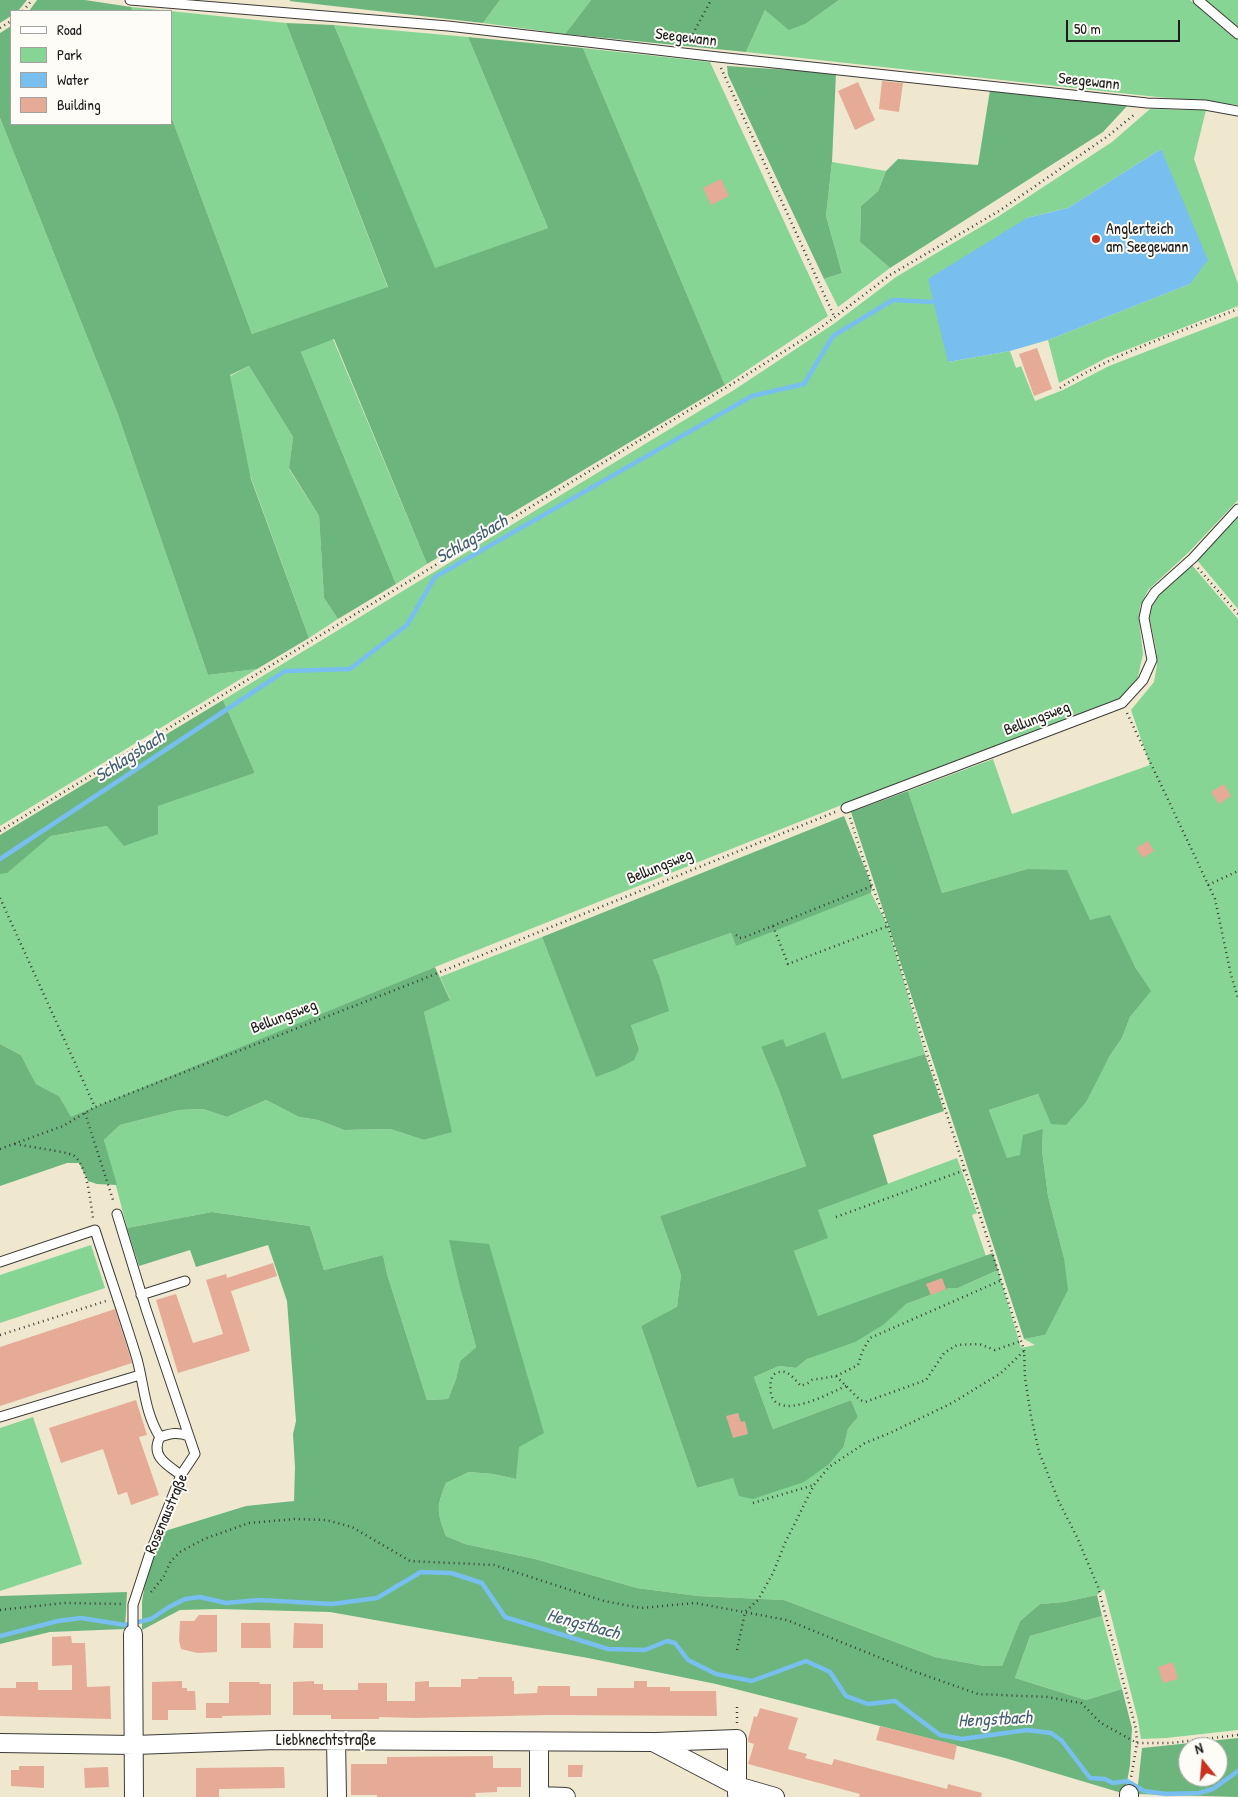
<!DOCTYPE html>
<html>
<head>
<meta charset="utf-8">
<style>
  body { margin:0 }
  #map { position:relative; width:1238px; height:1797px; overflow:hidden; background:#efe8cf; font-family:"Patrick Hand",sans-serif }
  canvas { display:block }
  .legend { position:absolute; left:10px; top:10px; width:162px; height:115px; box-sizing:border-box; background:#fdfcf7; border:1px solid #a3a29f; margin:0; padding:6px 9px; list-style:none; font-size:15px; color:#1c1c1c }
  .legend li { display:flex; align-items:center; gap:10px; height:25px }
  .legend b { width:25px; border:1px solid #a3a29f }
  .north { position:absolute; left:1178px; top:1737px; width:50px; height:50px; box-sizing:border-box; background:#fdfcf7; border:1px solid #a3a29f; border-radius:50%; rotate:343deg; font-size:14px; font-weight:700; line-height:20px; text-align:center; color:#1c1c1c }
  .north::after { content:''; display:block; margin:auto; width:18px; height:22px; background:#c8321e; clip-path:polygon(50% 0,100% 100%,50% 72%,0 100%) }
  .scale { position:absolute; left:1066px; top:20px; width:114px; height:22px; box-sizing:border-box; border:2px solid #1c1c1c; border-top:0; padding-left:6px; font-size:15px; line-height:18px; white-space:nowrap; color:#1c1c1c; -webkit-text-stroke:4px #fdfcf7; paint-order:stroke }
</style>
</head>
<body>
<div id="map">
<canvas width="1238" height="1797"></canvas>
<ul class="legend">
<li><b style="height:6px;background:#fff"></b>Road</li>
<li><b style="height:14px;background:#86d595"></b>Park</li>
<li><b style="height:14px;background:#78beef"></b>Water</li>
<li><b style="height:14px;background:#e5ab96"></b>Building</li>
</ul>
<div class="north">N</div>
<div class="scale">50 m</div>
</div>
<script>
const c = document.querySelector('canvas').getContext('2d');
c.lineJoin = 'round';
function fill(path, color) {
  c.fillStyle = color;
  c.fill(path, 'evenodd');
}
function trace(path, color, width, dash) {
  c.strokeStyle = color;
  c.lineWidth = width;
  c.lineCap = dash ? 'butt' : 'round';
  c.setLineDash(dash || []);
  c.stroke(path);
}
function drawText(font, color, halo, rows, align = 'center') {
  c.font = font + ' "Patrick Hand",sans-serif';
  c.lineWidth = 4;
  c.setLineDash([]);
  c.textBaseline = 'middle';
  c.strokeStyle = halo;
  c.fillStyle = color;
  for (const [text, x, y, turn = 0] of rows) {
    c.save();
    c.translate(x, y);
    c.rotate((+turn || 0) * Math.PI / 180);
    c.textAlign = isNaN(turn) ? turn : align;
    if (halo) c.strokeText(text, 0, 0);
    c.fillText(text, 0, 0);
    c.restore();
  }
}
fill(new Path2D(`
  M500,0H591L565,34L483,23Z
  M839,0H1190L1238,40V105L1148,96L746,52L765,10L807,23Z
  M1204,0H1238V29Z
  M131,7L286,23L388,288L252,334L171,116V11H133Z
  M334,25L468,37L548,228L434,269Z
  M583,48L710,62L828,316L725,385Z
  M1150,109L1206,110L1194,159L1238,284V306L1106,358L1059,383L1048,340L1190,284L1161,149L1068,208L1027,218L948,362L1010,351L1016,368L1021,366L1035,401L1063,390L1109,366L1238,316V500L1189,552L1148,590L1140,607L1139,620L1143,654L1138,677L1121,698L844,804L435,967L71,1118L59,1096L36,1084L21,1055L0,1044V874L7,872L51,836L107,826L158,834L157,806L255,773L223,700L734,390L835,323L896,277L999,216L1112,142Z
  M0,118L117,412L208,675L257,669L0,826Z
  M832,162L886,171L878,191L861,206L860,242L890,268L838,307L824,279L842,273L826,216Z
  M333,339L427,564L396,584L301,352Z
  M249,366L293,437L289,469L319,516L324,598L338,619L309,638L250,475L230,376Z
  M1238,515V609L1196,559Z
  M1191,564L1238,619V1730L1166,1738L1141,1739L1138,1720L1104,1589L1097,1595L1064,1602L1040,1604L1020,1621L1002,1666H984L935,1657L784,1600L698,1596L637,1588L535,1559L465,1544L446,1536C437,1512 436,1507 446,1483L469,1472L493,1474L516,1479L460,1287L476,1347L460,1361L456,1379L448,1399L427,1400L387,1274L383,1255L324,1270L310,1226L212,1212L127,1228L104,1140L120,1125L179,1110L203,1109L227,1117L266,1100L299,1117L318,1120L344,1130L390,1129L424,1140L451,1132L424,1012L450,999L440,977L542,937L596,1076L639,1049L631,1025L659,975L653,960L731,933L736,945L871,893L888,926L925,1054L842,1080L786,1047H761L780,1093L806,1166L660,1216L681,1275L677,1308L641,1326L697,1488L844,1446L848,1429L858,1417L851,1400L773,1429L754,1377L779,1366L796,1368L807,1359L906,1304L949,1288H958L998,1270L1021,1348L1035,1345L1024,1339L1045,1335L1064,1258L1048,1196L1042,1150L1043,1130L1020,1156L1007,1159L989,1110L1038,1094L1051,1123L1109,1057L1122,1038L1130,1017L1150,991L1135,967L1090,920L1027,869L942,893L908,791L993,759L1012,814L1150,765L1131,710L1154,682L1157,665L1156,649L1149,615L1152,605L1158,593Z
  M957,1158L977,1213L972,1215L986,1256L818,1317L794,1251L827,1238L817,1210Z
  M91,1245L105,1288L0,1323V1275Z
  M33,1417L82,1564L0,1591V1428Z
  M1102,1616L1122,1689L1086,1700L1015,1678L1030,1636Z`), '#86d595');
fill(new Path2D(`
  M0,0H27L18,11H11V16L0,23Z
  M37,0H85L131,7L133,11H29Z
  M291,0H500L483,23L289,1Z
  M591,0H839L807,23L789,30L765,10L746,52L565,34Z
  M286,23L334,25L435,268L548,228L468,37L583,48L725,385L427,564L334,339L301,352L396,584L338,619L324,598L319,516L289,468L293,437L249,366L230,375L251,479L309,638L257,669L208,675L117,412L0,118V33L11,26V124H171V116L252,334L388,287Z
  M727,66L836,73L832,162L826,216L842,273L824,279L728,75Z
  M990,90L1128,105L1103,132L890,268L860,242L861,206L878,191L886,171L898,159L978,165Z
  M223,700L255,773L158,806V834L124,846L107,826L51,836L7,873L0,874V835Z
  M908,791L942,893L1027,869L1067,870L1090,920L1110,915L1135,967L1151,991L1130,1017L1122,1038L1109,1057L1086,1102L1066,1125L1051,1124L1038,1094L989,1110L1007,1158L1020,1155L1023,1135L1043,1129L1042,1150L1048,1196L1064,1258L1068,1290L1045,1335L1024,1339L851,812Z
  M844,816L872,886L871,893L736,946L731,933L653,960L659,975L669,1011L631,1025L639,1049L634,1060L617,1069L596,1077L542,937Z
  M435,967L450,1000L424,1012L452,1132L424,1140L390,1129L344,1130L318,1120L299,1117L266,1100L227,1117L203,1109L179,1110L120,1125L104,1140L117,1185L97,1184L88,1181L79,1163H67L0,1186V1044L21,1055L36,1084L59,1096L71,1117Z
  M825,1032L842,1079L925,1054L944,1111L873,1135L888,1184L818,1210L828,1238L794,1251L818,1316L993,1253L998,1270L958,1288H949L906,1304L883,1325L855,1342L807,1359L796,1368L779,1366L754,1377L773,1429L851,1400L858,1417L848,1429L844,1446L829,1464L804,1482L753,1499L739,1496L733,1478L697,1488L641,1326L677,1307L681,1275L660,1216L806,1166L780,1093L761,1047L783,1039L786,1047Z
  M212,1212L310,1226L324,1270L383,1255L387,1274L427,1400L448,1399L456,1379L460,1361L476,1347L460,1287L449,1240L489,1244L544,1433L519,1447L516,1479L493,1474L469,1472L446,1483C436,1507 437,1512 446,1536L465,1544L535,1559L637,1588L698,1596L784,1600L935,1657L984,1666H1002L1020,1621L1040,1604L1064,1602L1097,1595L1102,1616L1030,1636L1015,1678L1086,1700L1122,1689L1132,1728L1130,1765L1125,1794L1005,1758L716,1684L588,1658L330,1612L218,1609L180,1610L142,1630V1602L147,1571L165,1531L246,1506L294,1501L295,1467L293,1434L296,1421L287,1301L268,1245L196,1267L190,1250L139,1266L127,1228Z
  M127,1592L125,1629L50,1632L0,1644V1596Z
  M1238,1738V1797L1137,1794L1142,1748ZM1188,1747H1218V1777H1188Z`), '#6cb67e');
fill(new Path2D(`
  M1161,149L1208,260L1190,284L1048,340L1010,351L948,362L928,279L1027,218L1068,208Z`), '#78beef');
trace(new Path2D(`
  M0,859L285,671L350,669L407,625L435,577L752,396L804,384L833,336L893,300L933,302
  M0,1636L58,1621L81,1618L125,1625L151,1619L169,1607L185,1599L200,1597L226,1603L259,1600L332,1604L377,1598L421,1572L451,1573L482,1583L505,1617L608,1649L645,1650L667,1641L675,1643L688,1660L716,1674L752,1681L806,1661L830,1672L846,1696L868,1704L895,1701L940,1735L962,1739L1027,1730L1051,1733L1062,1741L1090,1778L1105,1779L1113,1783L1127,1781L1144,1791L1166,1794L1199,1793L1213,1789L1238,1771`), '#78beef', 4.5);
fill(new Path2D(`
  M882,81L903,83L899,112L879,109Z
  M858,82L875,120L855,130L838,91Z
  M721,179L729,196L711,205L703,188Z
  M1037,348L1052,389L1034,396L1019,354Z
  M1224,784L1231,796L1219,804L1211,792Z
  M1148,841L1154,851L1143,858L1136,848Z
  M273,1263L277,1276L231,1291L250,1351L178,1373L156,1300L176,1294L193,1343L223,1334L206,1280L226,1274L227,1278Z
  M942,1278L946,1289L931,1295L926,1284Z
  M115,1309L132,1363L0,1406V1347Z
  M136,1400L147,1435L139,1437L159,1495L131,1505L127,1492L118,1495L103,1449L61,1463L49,1428Z
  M738,1413L741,1422L745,1421L748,1434L733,1438L726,1416Z
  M199,1615H217V1652L198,1653L181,1649L179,1641L180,1621H194Z
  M241,1623H270L271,1648H241Z
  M294,1623L323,1624V1648H293Z
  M71,1636L72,1643H85L87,1687L110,1686L111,1719L0,1716V1688H16V1682H38V1690H72V1665L52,1666V1637Z
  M1173,1662L1178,1679L1163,1683L1158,1667Z
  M478,1677H512V1681H514V1694L537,1693L538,1686H570V1696H597V1688H634V1681H647V1687H670V1691H716L717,1716L549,1715L415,1718L379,1717V1719H331V1715H293V1682L314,1681V1684H323V1690H358V1683H387V1701H415V1682L429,1681V1687H461V1679H478Z
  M182,1681V1688H187V1691H195L196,1710H168V1720H152V1682Z
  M229,1682H260L259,1684H271V1715L222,1716V1718H206V1703H229Z
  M760,1708L798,1718L788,1749L807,1754L805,1758L832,1765L834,1759L947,1789L948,1784L982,1793L981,1797H859L860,1794L748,1764L754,1744L748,1742V1739L754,1716L757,1717Z
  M880,1726L957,1745L954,1760L876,1740Z
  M493,1756V1768H521V1787H497V1792L475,1793L476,1797H377V1795H351V1764H387V1757Z
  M568,1765H583L582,1777H568Z
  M19,1766H44V1788L11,1786V1770H19Z
  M108,1767L109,1787L85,1788L84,1768Z
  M284,1767L285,1788L219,1789V1797H196V1768Z`), '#e5ab96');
const lane = new Path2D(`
  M130,0L448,26L718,57L1147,103L1205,105L1238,111
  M1198,0L1238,34
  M846,808L1122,703L1143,680L1152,660L1144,618L1147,604L1155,592L1193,558L1238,509
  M117,1214L146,1309L195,1454L181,1475L149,1556L133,1605V1634
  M0,1262L95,1230C109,1274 124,1316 137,1359C144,1385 145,1414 160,1437
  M141,1295L185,1281
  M0,1417L140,1375
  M181,1475C167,1465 150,1456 160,1437C171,1433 178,1432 189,1436`);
const street = new Path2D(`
  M133,1634L134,1797
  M336,1740L337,1797
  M539,1742V1797
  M656,1742L737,1739V1794
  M0,1743L134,1745L276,1740L653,1742L737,1786L775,1797
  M1129,1794V1797
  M539,1796L566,1797`);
trace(lane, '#3c3b37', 11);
trace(street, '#3c3b37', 20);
trace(new Path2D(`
  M23,11L32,0
  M0,28L11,21
  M688,43L711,0
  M721,68L834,316
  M1060,388C1114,353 1178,333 1238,309
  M1198,568L1238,614
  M1127,713L1215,899L1231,975L1238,998
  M850,818L872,886L888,926L927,1054L1024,1350L1025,1378L1031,1416L1039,1452L1059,1502L1077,1537L1098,1587L1136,1729L1137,1743L1131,1778
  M0,831L727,387L815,332L890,275L999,211L1108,136L1135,114
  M1208,885L1238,871
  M0,898L95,1107
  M773,926L788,964L888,926
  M736,935L740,938L745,937L872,886
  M85,1113L114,1203
  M15,1144C25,1146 67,1152 73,1155C88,1165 90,1202 93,1218
  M0,1149L63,1126L95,1107L418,981L835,812
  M836,1217L965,1170
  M0,1335L106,1301
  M836,1376L858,1365L862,1352L870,1338L1002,1280
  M846,1386C830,1393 778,1422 771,1394C770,1387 770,1381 773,1375C786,1366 792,1377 801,1386L808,1383L812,1380L836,1376L860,1400L865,1402L926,1380L944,1353L957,1345L979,1344L995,1350L1021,1341
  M753,1503L814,1485
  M151,1592L163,1578L171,1561L180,1552L204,1539L249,1523L295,1519L326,1520L352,1527L410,1561L494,1565L604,1601L641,1608L695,1603L787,1620L910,1670L978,1694L1047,1697L1081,1703L1101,1723L1137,1743H1171L1238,1735
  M0,1610L64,1603L122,1604
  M737,1650L745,1612L758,1600L773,1573L785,1543L814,1485L829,1467L865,1443L890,1433L952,1403L1001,1373L1024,1351
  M737,1707V1723`), '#3c3b37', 2.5, [1, 4]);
trace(lane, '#fff', 9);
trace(street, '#fff', 18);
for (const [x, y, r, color] of [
  [1096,239,5,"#c8321e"]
]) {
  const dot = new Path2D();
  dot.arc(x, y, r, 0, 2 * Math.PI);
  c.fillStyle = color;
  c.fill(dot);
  trace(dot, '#fdfcf7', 2);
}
drawText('16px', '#1c1c1c', '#fdfcf7', [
  ["Seegewann",686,38,7],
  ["Seegewann",1089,82,6],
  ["Bellungsweg",1037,719,-21],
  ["Bellungsweg",660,867,-22],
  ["Bellungsweg",284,1017,-21],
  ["Rosenaustraße",167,1514,-67],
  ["Liebknechtstraße",326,1741]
]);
drawText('16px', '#1c1c1c', '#fdfcf7', [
  ["Anglerteich",1106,230],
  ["am Seegewann",1106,248]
], 'left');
drawText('italic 18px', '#415d70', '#fdfcf7', [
  ["Schlagsbach",472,540,-30],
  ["Schlagsbach",130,757,-33],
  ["Hengstbach",583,1625,15],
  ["Hengstbach",995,1720,-3]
]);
</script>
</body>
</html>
